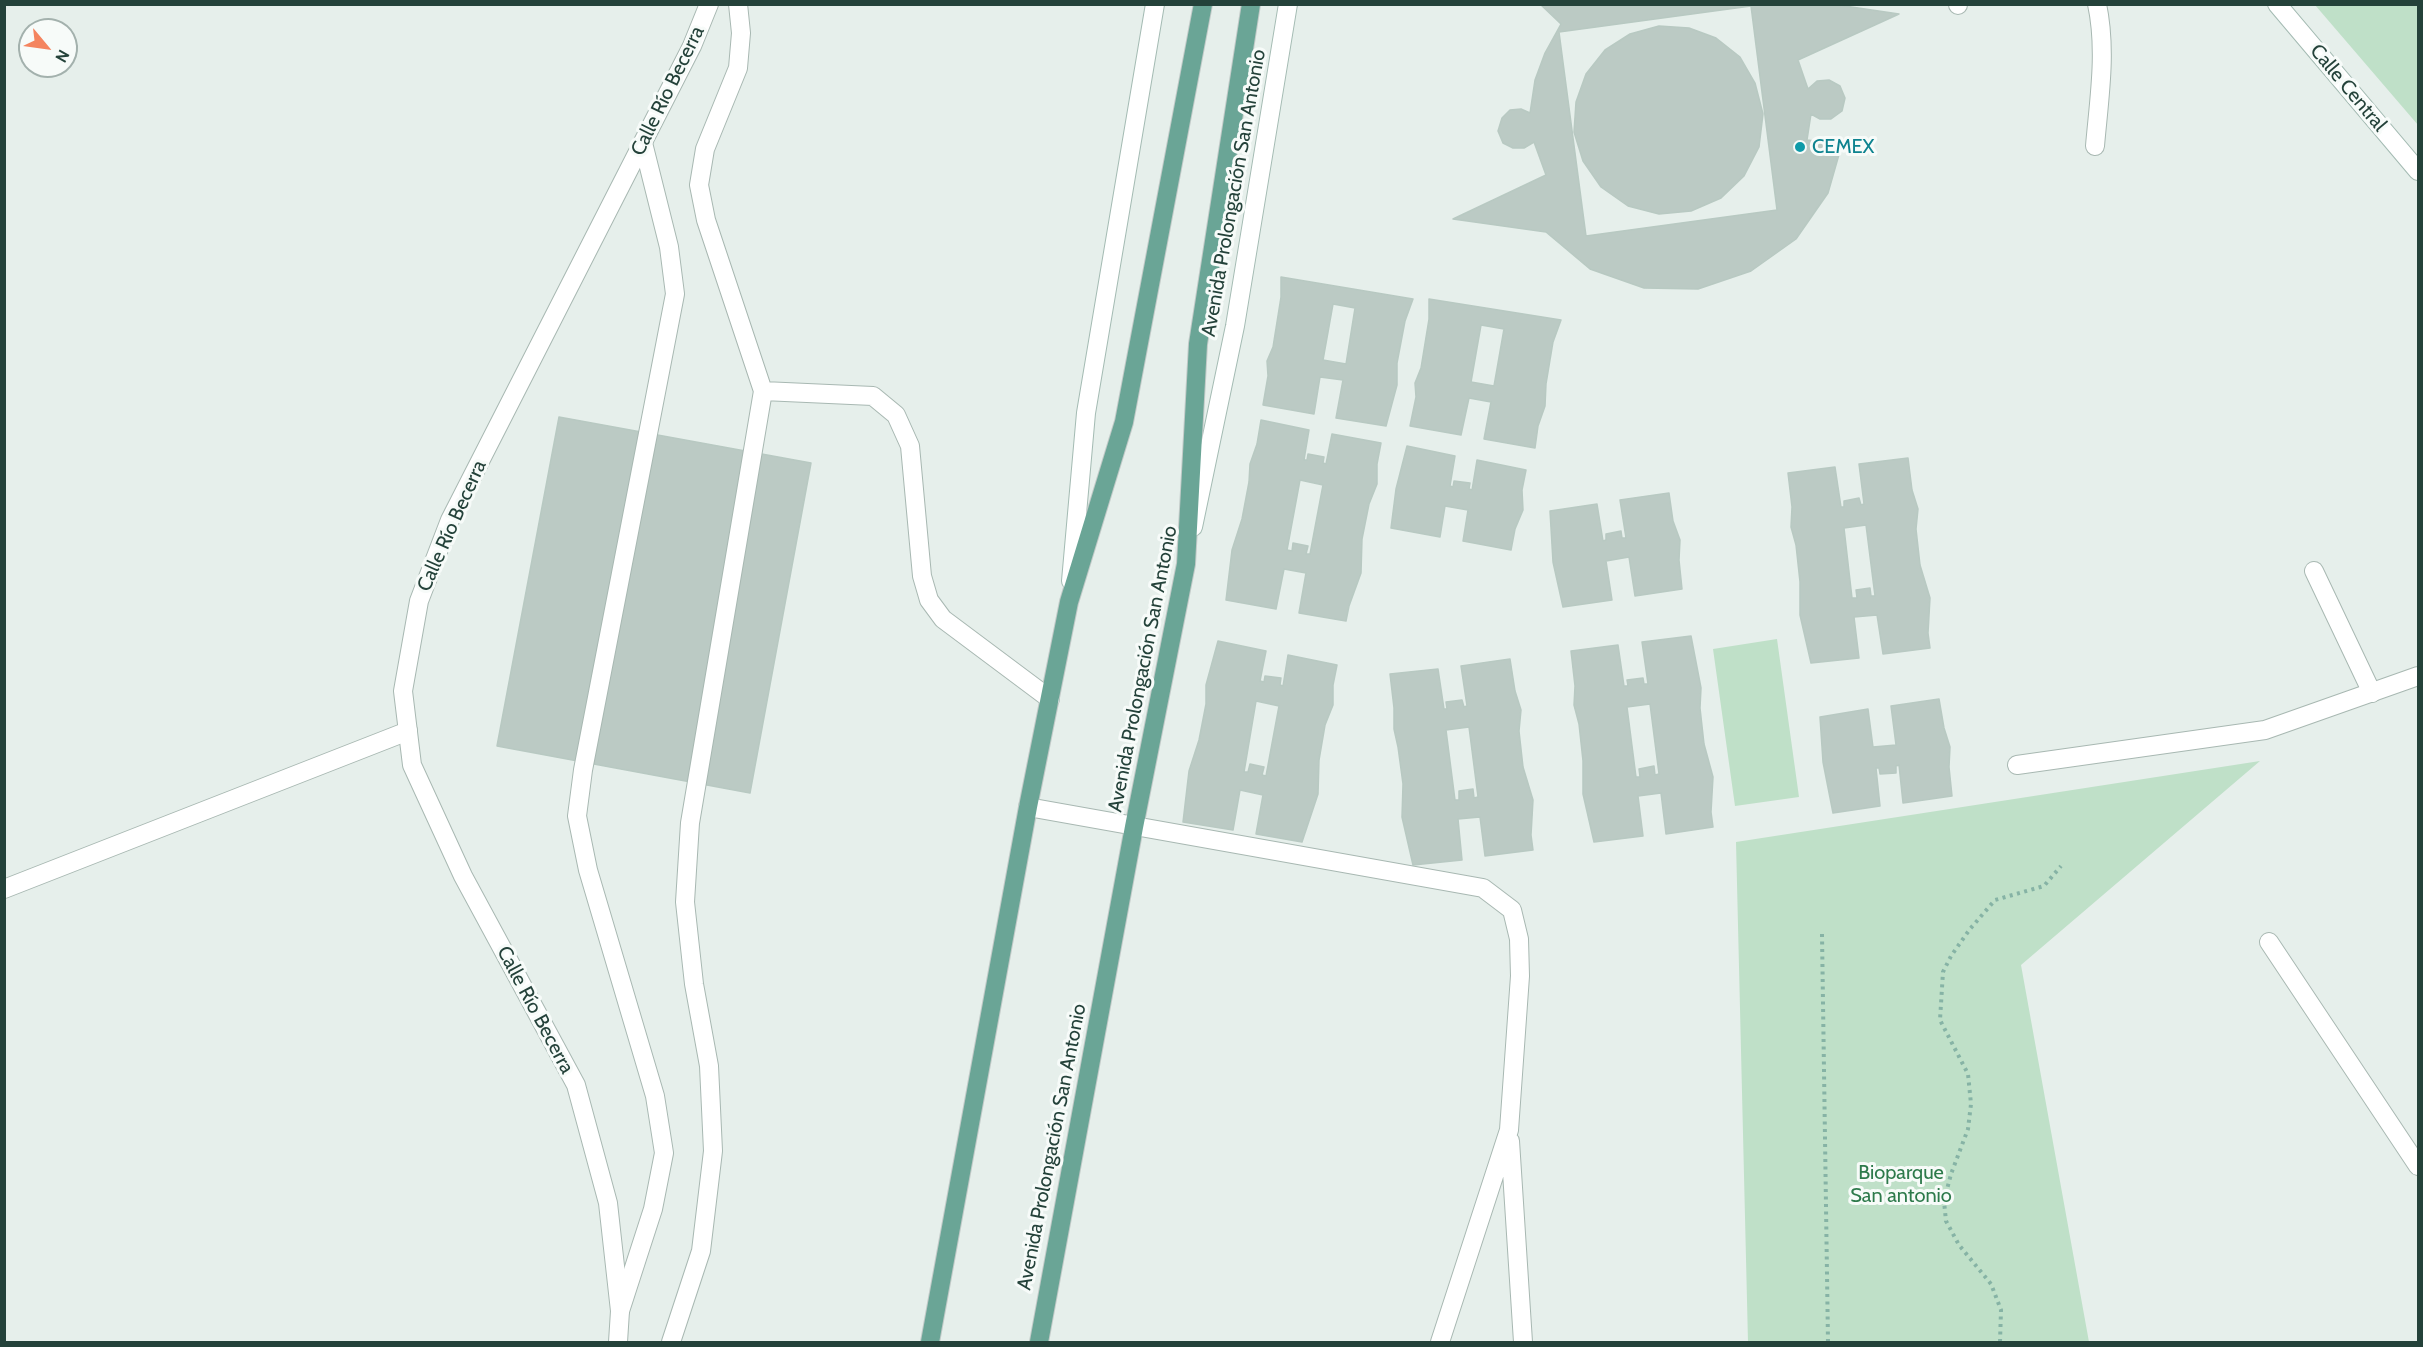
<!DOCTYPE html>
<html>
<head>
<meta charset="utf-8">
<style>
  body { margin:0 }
  #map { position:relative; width:2423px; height:1347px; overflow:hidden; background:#e6efeb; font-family:Cabin,sans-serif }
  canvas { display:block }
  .frame { position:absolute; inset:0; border:6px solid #24423a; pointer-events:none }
  .north { position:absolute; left:18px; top:18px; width:60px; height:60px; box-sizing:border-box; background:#f7fbf9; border:2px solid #a3b1ad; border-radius:50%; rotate:119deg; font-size:16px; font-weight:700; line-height:24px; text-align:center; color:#24423a }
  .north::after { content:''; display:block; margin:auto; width:21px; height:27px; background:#f4845f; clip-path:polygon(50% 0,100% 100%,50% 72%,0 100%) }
</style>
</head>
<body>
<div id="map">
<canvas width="2423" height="1347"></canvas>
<div class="frame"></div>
<div class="north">N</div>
</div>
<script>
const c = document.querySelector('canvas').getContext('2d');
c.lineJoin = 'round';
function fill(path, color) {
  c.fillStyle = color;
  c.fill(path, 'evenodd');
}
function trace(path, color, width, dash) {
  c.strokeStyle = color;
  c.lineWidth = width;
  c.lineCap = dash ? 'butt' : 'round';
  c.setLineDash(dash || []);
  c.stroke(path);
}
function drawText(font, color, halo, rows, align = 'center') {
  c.font = font + ' Cabin,sans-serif';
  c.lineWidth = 6;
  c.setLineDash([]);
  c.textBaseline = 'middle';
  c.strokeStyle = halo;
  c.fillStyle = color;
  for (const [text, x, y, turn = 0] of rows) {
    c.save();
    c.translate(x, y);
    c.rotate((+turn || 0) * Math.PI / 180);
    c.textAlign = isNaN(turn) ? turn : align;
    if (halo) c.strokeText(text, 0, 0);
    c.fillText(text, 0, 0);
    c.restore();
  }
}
fill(new Path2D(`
  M2315,5H2418V125Z
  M1777,639L1799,797L1735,806L1713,649Z
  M2260,761L2021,965L2089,1342H1748L1736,842Z`), '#bfe0c8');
const building = new Path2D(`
  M1540,4H1831L1899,14L1798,60L1808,89L1817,81L1829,80L1840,86L1845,98L1842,111L1831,119H1820L1811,114L1807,140L1842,144L1828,193L1796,239L1751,271L1698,289L1644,288L1590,269L1546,232L1453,219L1546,175L1534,142L1524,148H1513L1503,143L1498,131L1502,118L1510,110L1521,109L1530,113L1535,80L1545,53L1561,24ZM1659,26L1689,28L1716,38L1740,57L1755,83L1763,114L1759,147L1744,176L1721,198L1691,211L1659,214L1628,206L1601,187L1583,161L1574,132L1576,102L1586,74L1605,50L1630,34Z
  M1751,6L1777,210L1586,236L1559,32Z
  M1281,277L1413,299L1405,321L1397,363V385L1386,426L1336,418L1343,380L1320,377L1314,414L1263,405L1268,376L1267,361L1273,347L1281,297ZM1333,304L1355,308L1346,364L1323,360Z
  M1429,299L1561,320L1553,342L1546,384L1545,406L1538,426L1535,448L1484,439L1491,402L1469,398L1461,435L1410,426L1416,397L1415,383L1421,368L1429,319ZM1481,325L1504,329L1494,386L1471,382Z
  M559,417L811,463L750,793L497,746Z
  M1261,420L1309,430L1304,460H1307L1308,454L1324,457L1323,463L1326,464L1332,434L1381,443L1377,464V484L1369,504L1362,539L1361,573L1349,606L1346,621L1299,613L1306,573L1284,569L1276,609L1226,600L1232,550L1242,519L1249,482L1250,464L1257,444ZM1300,480L1323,485L1310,554H1306L1308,546L1293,543L1292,551L1287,550Z
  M1407,446L1455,456L1450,486L1453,487L1454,481L1470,483L1469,489L1472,490L1477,460L1526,470L1522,490L1523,510L1515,529L1511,550L1463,541L1468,510L1445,506L1440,537L1391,528L1396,489Z
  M1908,458L1912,490L1918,509L1916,529L1920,565L1930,598L1928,633L1930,648L1883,654L1877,615L1854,617L1859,658L1811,663L1800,615V582L1796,545L1791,527L1792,507L1788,473L1835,467L1841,507H1844V501L1859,498L1861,505L1864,504L1859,464ZM1866,525L1875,596H1871L1870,588L1856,590L1857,598H1852L1844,528Z
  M1669,493L1673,521L1680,540L1679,560L1682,589L1635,596L1629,557L1606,561L1612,600L1563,607L1553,562L1550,511L1597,504L1603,541L1606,540V534L1621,531L1622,538H1626L1620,500Z
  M1691,636L1701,688L1700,708L1704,744L1713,777L1711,812L1713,827L1666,834L1661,793L1638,796L1643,836L1594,842L1583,794V761L1579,724L1574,705L1575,686L1571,651L1618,645L1624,686H1628L1627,680L1643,678L1644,684H1648L1642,642ZM1650,704L1659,774L1655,775L1654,766L1639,769L1640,777H1636L1627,707Z
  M1218,641L1266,651L1260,681L1264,682L1265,676L1281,678L1280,685L1283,686L1288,655L1337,665L1333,685V705L1325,725L1319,760L1318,794L1302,842L1256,834L1263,795L1240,790L1233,830L1183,822L1189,771L1199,740L1206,704V685ZM1256,701L1279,706L1266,776L1262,775L1264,767L1250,764L1248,772H1244Z
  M1510,659L1515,691L1521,710L1519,731L1523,767L1533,800L1531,835L1533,850L1485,856L1480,817L1458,819L1462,860L1413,865L1402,817L1403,784L1398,747L1394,729V708L1390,674L1438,669L1444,709H1447L1446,702L1462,700L1464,707L1467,706L1461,666ZM1469,727L1478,797L1474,798L1473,789L1459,791V800H1455L1446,730Z
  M1939,699L1944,728L1950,747L1949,767L1952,796L1903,803L1899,765L1896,766V773L1880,774L1879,768H1876L1880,806L1833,813L1823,762L1820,717L1868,709L1873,747L1896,745L1891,706Z`);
fill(building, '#bbcac4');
trace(building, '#b8c9c2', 1.5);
const lane = new Path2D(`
  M738,4L741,33L738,68L705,149L699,185L706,220L763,391L873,396L896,415L910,446L922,576L929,600L943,619L1050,699
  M1958,5V4
  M2095,146C2099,99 2107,51 2097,4
  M2314,571L2372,693
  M4,889L408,731
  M2269,942L2418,1166
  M620,1311L653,1209L664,1153L655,1096L588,870L577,816L583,770L675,294L669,247L643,143
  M671,1342L701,1251L713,1151L709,1066L694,984L685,902L690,823L763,391`);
const street = new Path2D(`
  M2017,765L2265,730L2418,676
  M1028,807L1483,888L1512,910L1519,939L1520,976L1509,1130L1440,1342
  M1510,1141L1523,1342
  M618,1342L620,1311L608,1203L576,1085L463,876L412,765L403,691L419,601L450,520L692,46L709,4`);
const secondary = new Path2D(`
  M2277,4L2418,171
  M1193,527L1235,326L1288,4
  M1071,581L1086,413L1155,4`);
const primary = new Path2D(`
  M930,1342L1028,807L1069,602L1124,422L1203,4
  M1039,1342L1134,827L1186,564L1198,344L1251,4`);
trace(lane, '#a8b8b2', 20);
trace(street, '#a8b8b2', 20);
trace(secondary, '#a4bbb3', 20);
trace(primary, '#c2cac8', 20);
trace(new Path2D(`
  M1822,934L1828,1342
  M2000,1342L2001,1310L1991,1284L1959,1245L1946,1221L1944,1201L1951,1174L1968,1129L1971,1104L1968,1074L1940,1020L1943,972L1951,956L1970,929L1995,900L2044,886L2061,866`), '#86b3a5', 4, [3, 4.5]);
trace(lane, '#fff', 18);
trace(street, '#fff', 18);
trace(secondary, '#fff', 18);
trace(primary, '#6aa596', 18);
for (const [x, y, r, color] of [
  [1800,147,6,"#0f9aa8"]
]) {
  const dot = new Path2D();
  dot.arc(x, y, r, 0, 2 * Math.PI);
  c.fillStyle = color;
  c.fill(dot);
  trace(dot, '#f7fbf9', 2);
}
drawText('20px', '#24423a', '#f7fbf9', [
  ["Calle Central",2348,88,50],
  ["Calle Río Becerra",668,91,-64],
  ["Avenida Prolongación San Antonio",1234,193,-80],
  ["Calle Río Becerra",452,526,-66],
  ["Avenida Prolongación San Antonio",1143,669,-79],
  ["Calle Río Becerra",535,1010,62],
  ["Avenida Prolongación San Antonio",1052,1147,-79]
]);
drawText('20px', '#0d838f', '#f7fbf9', [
  ["CEMEX",1812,147]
], 'left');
drawText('20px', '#2d7a4b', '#f7fbf9', [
  ["Bioparque",1901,1173],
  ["San antonio",1901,1196]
]);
</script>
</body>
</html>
